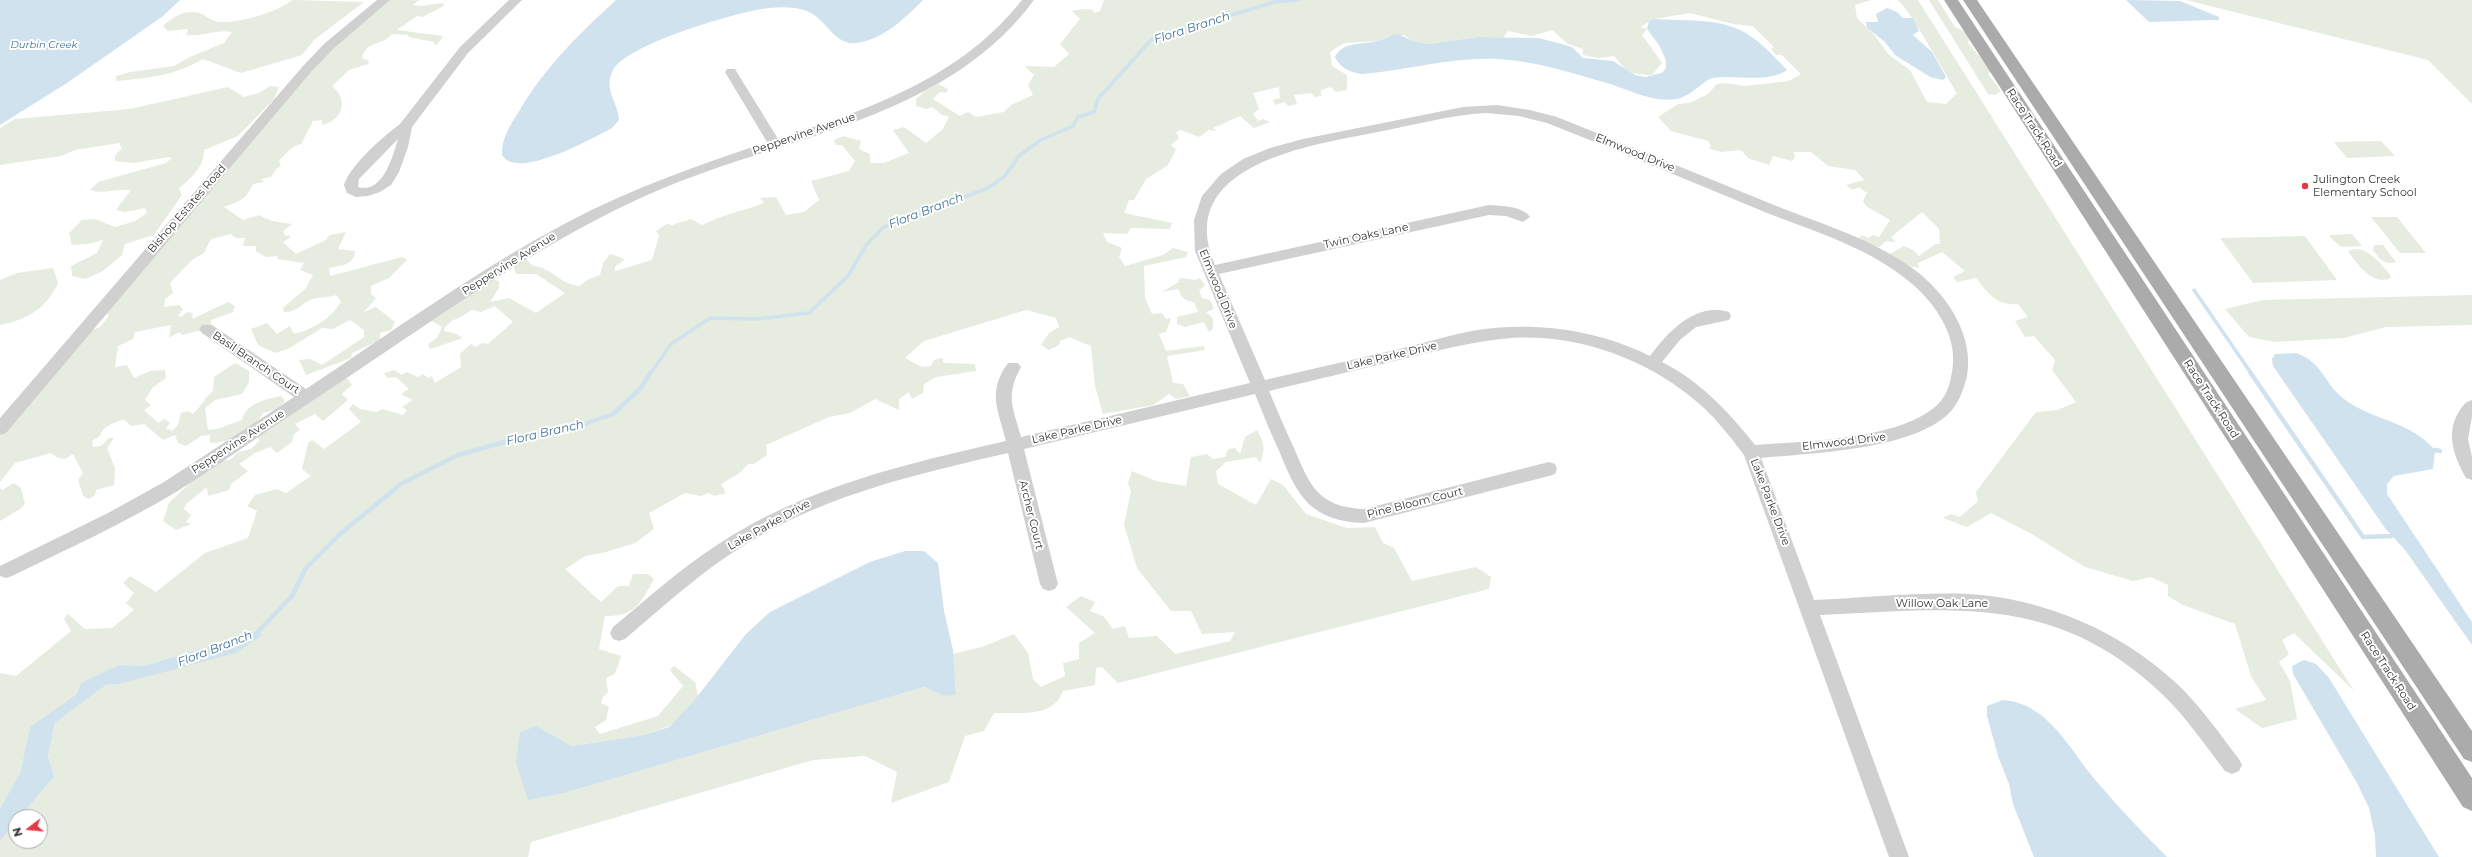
<!DOCTYPE html>
<html>
<head>
<meta charset="utf-8">
<style>
  body { margin:0 }
  #map { position:relative; width:2472px; height:857px; overflow:hidden; background:#fff; font-family:Montserrat,sans-serif }
  canvas { display:block }
  .north { position:absolute; left:8px; top:809px; width:40px; height:40px; box-sizing:border-box; background:#fff; border:1px solid #adadad; border-radius:50%; rotate:254deg; font-size:11px; font-weight:700; line-height:16px; text-align:center; color:#333 }
  .north::after { content:''; display:block; margin:auto; width:14px; height:18px; background:#e63946; clip-path:polygon(50% 0,100% 100%,50% 72%,0 100%) }
</style>
</head>
<body>
<div id="map">
<canvas width="2472" height="857"></canvas>
<div class="north">N</div>
</div>
<script>
const c = document.querySelector('canvas').getContext('2d');
c.lineJoin = 'round';
function fill(path, color) {
  c.fillStyle = color;
  c.fill(path, 'evenodd');
}
function trace(path, color, width, dash) {
  c.strokeStyle = color;
  c.lineWidth = width;
  c.lineCap = dash ? 'butt' : 'round';
  c.setLineDash(dash || []);
  c.stroke(path);
}
function drawText(font, color, halo, rows, align = 'center') {
  c.font = font + ' Montserrat,sans-serif';
  c.lineWidth = 4;
  c.setLineDash([]);
  c.textBaseline = 'middle';
  c.strokeStyle = halo;
  c.fillStyle = color;
  for (const [text, x, y, turn = 0] of rows) {
    c.save();
    c.translate(x, y);
    c.rotate((+turn || 0) * Math.PI / 180);
    c.textAlign = isNaN(turn) ? turn : align;
    if (halo) c.strokeText(text, 0, 0);
    c.fillText(text, 0, 0);
    c.restore();
  }
}
fill(new Path2D(`
  M293,0L364,2L314,40L302,55L241,73L203,59C174,76 148,78 116,81V76L130,72L174,66L190,57L224,43L232,32C216,29 202,37 186,35L188,29L168,31L163,26C173,17 185,9 199,13C206,15 211,21 219,22C242,23 274,13 293,0Z
  M389,0H419L413,5C425,8 434,2 445,4C437,12 430,11 424,17L417,16L397,30L443,36L437,45L434,44V42L409,37L408,35L392,34C383,46 366,40 362,58L369,61L368,64L349,70L332,86C349,100 343,120 322,125V120L313,121L301,144C293,145 284,155 279,161L281,166L276,169L271,177L261,179L264,182L253,184C247,199 238,202 224,207L243,220L259,215L272,221L292,224L283,231L285,236L289,235L291,237L283,242L296,254L326,240L330,235L346,232L338,249L355,251C354,266 341,265 329,268L330,276L402,257L407,260L389,278L371,286V294L376,298L364,312L376,307L395,322L391,330L380,333V340L352,353L351,358L306,375L299,360L310,359L322,365L364,337V330L350,320L333,329L322,328L288,349L275,353L258,345L251,329L267,323L277,334L290,326L294,334C313,329 332,319 341,301L336,295C328,298 319,297 312,299C302,303 296,313 284,312L283,308L306,288L313,275L300,270L304,263L277,259L278,256L266,257L256,251V246H243L245,238H236L231,234L211,239L204,253L192,260L170,283L173,293L165,299L164,307L179,305L183,309L178,316L181,317L187,312L193,313L192,319L228,302L235,306L233,312L211,320V325L206,329L182,335L179,332L169,338L171,325L135,332L133,339L118,346L115,367L127,365L134,378L150,371L165,370L166,378L152,388L145,400L151,405L144,410L158,423L165,419L170,423L166,428L172,431L178,425L181,413L188,411L193,414C201,407 205,397 213,391L214,377L235,363L249,371V382L242,394L215,400L205,408L208,430L217,429L242,420C246,403 266,399 281,396L285,401L275,410L263,413C253,431 230,443 210,443V435L201,436L186,446L178,443L175,435L163,440L144,424L131,426L124,419C115,423 103,425 100,436L92,441L93,447L101,446L109,438H114L107,448L115,468L114,485L96,490L95,495L89,499L83,496L78,480L83,473L73,454L65,459L58,458L51,453L15,463L0,482V436L92,330L100,327L109,316L106,313L326,54Z
  M1104,0H1871L1855,5L1857,18L1875,36L1889,55L1910,70L1927,102L1946,104L1957,93C1947,78 1908,5 1897,0H1918L2354,691L2294,633L2282,640L2289,654L2279,662L2290,681L2297,719L2262,728L2235,709L2266,700L2251,676L2235,624L2183,605L2168,596V585L2151,577L2133,581L2085,567L2030,533L1991,513L1967,527L1943,518L1951,514L1960,517L1978,501L1976,492L2036,412L2058,410L2076,402L2052,370L2055,360L2034,336L2025,337L2015,321L2028,317L2018,304C1996,306 1988,293 1976,278L1957,282L1953,277L1965,271L1942,252L1918,263L1919,268L1909,266L1890,254L1904,246L1913,250L1919,256L1935,244H1940L1939,229L1922,212L1891,237L1896,242L1886,241L1879,247L1870,245L1859,238L1862,235L1868,238L1873,235L1879,237L1890,220L1866,206L1863,201L1867,193L1859,187L1852,190L1846,185L1864,180L1855,170L1828,166L1811,152H1793L1795,157L1792,161L1773,156L1769,165L1748,158L1741,150L1721,152L1708,148L1711,146L1708,141L1671,131L1658,117L1678,104L1690,103L1708,94L1717,84L1725,83L1745,86L1789,81L1801,74L1782,55H1776L1771,49L1774,47L1753,26L1733,24L1690,13L1654,19L1640,27L1647,29L1642,35L1662,63L1652,75C1630,75 1627,72 1614,56L1598,58L1583,55V49L1568,44L1552,30L1531,36L1508,31L1504,37H1478L1429,44L1413,41L1404,35L1389,36L1377,41L1344,43L1330,52L1332,66L1347,75V90L1336,92L1331,87L1321,90V96L1315,97L1311,93L1294,95L1297,104L1288,106L1285,102L1275,105L1273,100L1280,98L1279,87L1253,93L1259,109L1253,114L1258,121L1263,119L1270,122L1254,128L1240,116L1213,128L1217,131L1209,130L1199,137L1181,130L1176,132L1179,138L1171,145L1176,150L1168,165L1146,179L1134,200H1129L1124,213L1172,223L1170,229L1131,228L1127,234L1103,233L1107,242L1122,248L1119,257L1125,266L1163,255L1173,248L1188,252L1186,257L1144,266L1145,298L1152,314L1162,313L1166,319L1171,318L1166,332L1159,334L1166,351L1204,346L1205,350L1167,356L1173,383L1183,384L1190,396L1176,399L1169,394L1153,405L1103,414L1095,386L1091,346L1069,337L1060,341L1059,345L1049,350L1041,345L1049,333L1059,327L1056,318L1026,310L924,341L905,358L922,367L931,366L934,360L942,358L944,363L975,364L976,371L936,377L924,384L923,393L912,399L909,392L899,399V410L875,399L850,413L829,417L766,445L767,455L754,464H748L741,472L721,484L726,493L714,496L709,493L701,496L685,493L649,513L654,529L635,543L606,552L585,556L565,569L601,602L618,586H629L633,574H648L654,579C641,602 635,617 605,616L599,649L621,656L615,674L606,678L608,692L603,697L601,703L609,707L606,720L595,727L600,734L658,716L683,686L670,670L674,666L695,682L698,696L683,714L669,726L644,735L572,746L537,726L568,792L924,687L944,696L956,694L953,654L982,647L1014,634L1028,653L1033,679L1041,687L1065,676L1063,663L1079,659V643L1095,633L1066,607L1081,596L1095,602L1090,611L1103,616L1113,629L1125,626L1129,638L1157,636L1175,654L1230,641L1235,632L1202,634L1191,611H1171L1137,568L1124,525L1131,492L1128,483L1132,471L1156,481L1186,486L1191,457L1207,454L1213,459L1225,457L1228,449L1235,448L1240,454L1245,437L1257,430C1264,443 1266,449 1260,463L1256,457L1226,462L1216,471L1218,484L1256,505L1271,479L1283,485L1306,514L1347,528L1375,527L1383,543L1394,548L1412,581L1476,567L1491,577L1489,589L1118,683L1102,667L1096,668L1095,685L1063,691C1053,719 1019,712 994,713L984,731L965,736L949,782L891,803L897,772L865,756L813,760L531,842L528,857H0V841L16,822V841H40V817H20L54,777L48,756L55,723L106,685L119,684L249,634L144,666L119,665L30,727L20,773L0,808V673L16,676L71,631L64,619L68,614L85,629L112,628L134,610L126,603L134,593L123,583L130,576L156,592L205,553L248,538L257,511L247,506L255,495L277,489L286,493L311,476L302,469L308,443L312,440L324,449L361,422L349,409L353,404L360,409L377,412L382,409L403,415L407,410L402,407L413,400L401,394L409,389L396,377L387,378L384,373L394,370L402,375L407,372L418,377L423,374L428,378L432,376L435,383L461,367L460,354L471,344L475,347L482,343L488,344L513,322L495,306L481,312L472,310L457,319L453,320L444,328V331L454,333L463,338L430,349L428,344L437,338L442,327L432,321L491,279L499,281V288L490,302L509,298L536,313L565,293L536,274H516L513,266L527,260L533,266C550,266 560,285 580,286L587,280L600,275L603,263L610,254L625,259L615,267V271L652,260L659,236L656,231L667,224L672,225L691,219L702,225C722,215 743,211 764,203L760,198L776,197L786,215L804,212L819,200L811,181L849,171L855,161L842,145H836L834,140L843,136L861,141L859,149L870,154V163H884L909,153L893,130L904,127L926,143L943,129L949,116L942,115L932,107L926,109L916,106V99L925,91L938,84L948,89L946,93L940,92L933,99L960,116L968,112L976,117L1004,112L1011,105L1033,95L1028,85L1034,75L1025,66L1054,67L1069,54L1060,44L1080,19L1072,11L1083,9L1093,10L1094,13L1100,11Z
  M1929,0H1938L1955,27L1965,32L1970,39L1968,43C1975,53 1985,60 1991,70L1988,74L2001,91L1995,95L1988,94Z
  M2186,0H2472V104L2428,60Z
  M270,86L279,87L274,99L238,136L204,150C204,168 191,177 179,189L182,195L154,235L125,244L122,255L103,271L85,279L72,276L71,266L97,253L103,240L88,244L72,245L69,233L82,220L95,219L115,227L135,221L147,213L145,208L125,212L116,210L131,190C116,188 104,195 90,190L98,182L166,163L172,158L169,157L134,163L115,161V156L122,148L119,143L75,150L61,156L0,165V128L15,119L130,109L228,87L244,97L259,93Z
  M2381,141L2395,156L2347,158L2334,142Z
  M2371,217H2397L2426,253H2400Z
  M2352,234L2362,246L2341,247L2330,237V235Z
  M2305,236L2337,280L2253,283L2220,238Z
  M2374,245H2383L2396,262C2384,266 2379,258 2373,250Z
  M2358,249C2371,251 2383,266 2391,276L2389,279C2371,284 2359,265 2349,253V250Z
  M53,268L58,283C47,308 27,320 0,325V280L17,273Z
  M1181,278L1195,280L1200,278L1205,286L1199,290L1202,298L1210,300L1214,309L1206,312L1213,318V329L1209,332L1204,322L1185,327L1177,324V317L1198,312L1194,302C1186,302 1181,297 1178,289L1162,292L1179,282L1178,280Z
  M2472,295V325L2386,327L2344,338L2275,342L2249,337L2225,309L2263,300Z
  M347,378L352,385L342,394L348,400L323,421L315,414L295,424L300,430L294,434L292,442L277,453L270,447L255,453L239,464L248,471L231,484L229,490L208,496L207,487L186,504L184,509L191,515L186,522L191,524L176,530L163,521L169,503L196,477L218,461L230,460L238,452L251,449L260,440L256,437L341,379Z
  M14,483L21,488L25,504L20,509L0,521V488L2,490Z`), '#e6ecdf');
fill(new Path2D(`
  M0,0H180L163,16L67,83L0,125Z
  M616,0H923C905,18 883,40 856,43C834,46 826,18 807,11C793,6 776,7 762,9C731,14 628,44 613,70C603,89 618,102 619,120L612,128C593,138 517,181 502,155C501,140 510,125 518,113C544,68 578,35 616,0Z
  M2126,0L2180,1L2219,17V20H2215L2149,22Z
  M1887,8L1897,12L1903,18H1913L1919,31L1913,35L1932,52L1946,77L1943,80L1930,77L1895,55L1885,42L1867,28L1866,22H1878L1876,14Z
  M1654,19C1681,21 1716,18 1740,30C1758,38 1773,56 1787,70C1766,84 1737,74 1713,78C1703,80 1692,96 1677,99C1653,103 1630,90 1607,83C1571,73 1536,61 1498,59C1452,57 1408,70 1363,74C1351,73 1340,68 1335,57C1343,41 1362,45 1377,41C1384,39 1390,35 1398,34L1413,41L1429,44L1478,37L1539,38L1572,47L1583,58L1613,61L1635,75L1645,77L1662,73L1666,68V60L1659,45L1647,29L1649,21Z
  M2296,353C2323,362 2324,384 2344,399C2373,421 2409,420 2435,450L2433,469L2394,476L2387,484V494L2472,622V645L2405,550L2385,528L2273,366L2272,359L2275,354Z
  M905,551H924L938,563L944,611L953,650L956,695L944,696L924,687L568,792L528,800L516,762L520,732L537,726L572,746L644,735L669,727L693,702L746,634L770,612L870,562Z
  M249,634H264L236,653L119,684L106,685L55,723L48,756L54,777L20,817H16V822L0,841V808L20,773L30,727L77,694L81,683L119,665L144,666Z
  M2304,660L2316,664L2329,678L2439,857H2376L2375,836L2369,808L2357,783L2293,674L2292,666Z
  M2003,700C2049,703 2071,752 2098,783C2120,809 2143,833 2167,857H2034L2013,804L2009,784L1998,756L1987,716V706Z`), '#cfe2ee');
trace(new Path2D(`
  M2194,290L2251,373
  M651,373L671,344L710,318L755,319L809,313L848,276L867,244L884,227L988,188L1004,177L1020,155L1041,140L1073,126L1078,117L1094,112L1098,99L1152,39L1274,2L1298,0`), '#cfe2ee', 3.5);
trace(new Path2D(`
  M2250,372L2363,537L2391,536
  M2435,450L2440,451
  M253,637L292,596L306,568L340,534L401,484L458,455L522,437L571,429L613,414L640,389L651,372`), '#cfe2ee', 4.5);
fill(new Path2D(`
  M377,0H390L333,49L311,72L6,433L0,435V418L303,66L325,43Z
  M509,0H522L468,53L412,127L408,147L399,172L391,185L380,192L368,196L356,197L347,193L344,185C350,165 384,136 400,124L460,47ZM398,139C393,156 383,194 358,187L359,179Z
  M1022,0H1034C952,112 803,134 681,181C591,216 512,267 433,320C378,357 324,393 270,429C239,450 208,472 176,492C123,524 67,549 12,576L6,578L0,576V566L108,513L164,482L294,397L202,333L199,329L202,325H212L306,389C392,332 477,270 568,222C632,188 699,165 767,142L725,72L727,69H735L778,139C871,108 959,79 1022,0Z
  M1497,105L1530,110L1557,117C1629,146 1701,175 1774,205C1824,225 1877,240 1920,274C1949,298 1974,337 1967,376C1964,388 1960,400 1952,410C1918,450 1811,453 1761,458L1814,600C1865,598 1917,592 1968,594C2043,598 2120,631 2175,682C2200,705 2218,732 2239,759L2242,765L2239,771L2232,774L2225,771C2205,745 2186,717 2162,694C2056,593 1953,609 1820,615L1909,857H1889L1744,455C1728,434 1712,413 1691,397C1642,357 1575,334 1511,338C1473,341 1436,351 1399,360C1355,370 1312,381 1269,391C1277,410 1285,429 1294,448C1310,486 1318,507 1364,509L1549,462L1555,464L1557,469L1555,474L1549,476L1364,523C1312,521 1298,498 1280,453C1271,434 1263,414 1255,394L1024,449L1058,584L1055,589L1049,591L1043,589L1040,584L1008,453C909,476 815,497 729,555C692,580 659,610 625,639L619,641L613,639L610,633L613,627C647,599 680,569 717,545C805,487 905,464 1006,441C998,409 987,392 1008,363H1018L1021,367C1005,396 1013,407 1021,437L1250,383L1195,251L1194,220L1202,196L1221,174L1243,159L1270,148L1303,139L1463,107ZM1486,113L1519,116L1547,123C1621,152 1694,183 1767,213C1816,232 1870,248 1911,283C1936,304 1959,338 1952,372C1950,383 1948,393 1940,402C1905,440 1805,441 1755,445C1729,412 1700,381 1662,362L1680,340L1696,327L1729,320L1731,316L1729,312C1695,302 1668,332 1650,356C1595,329 1532,321 1472,331C1446,336 1420,344 1395,350C1351,360 1308,370 1265,380L1219,274L1489,215L1506,216L1523,222L1530,217C1523,206 1501,206 1489,205L1215,265C1172,164 1312,145 1378,132C1414,125 1450,115 1486,113Z
  M2472,400V417L2468,439L2472,457V480L2466,478C2455,458 2446,437 2457,415C2461,408 2464,402 2472,400Z`), '#d0d0d0');
fill(new Path2D(`
  M1944,0H1958L2472,778V811L2463,807Z
  M1963,0H1977L2472,731V762L2464,759Z`), '#ababab');
for (const [x, y, r, color] of [
  [2305,186,4,"#e63946"]
]) {
  const dot = new Path2D();
  dot.arc(x, y, r, 0, 2 * Math.PI);
  c.fillStyle = color;
  c.fill(dot);
  trace(dot, '#fff', 1.5);
}
drawText('italic 10px', '#3f7597', '#fff', [
  ["Durbin Creek",44,45]
]);
drawText('11px', '#333', '#fff', [
  ["Race Track Road",2034,128,57],
  ["Peppervine Avenue",804,134,-19],
  ["Elmwood Drive",1635,153,22],
  ["Bishop Estates Road",187,209,-49],
  ["Twin Oaks Lane",1366,236,-12],
  ["Peppervine Avenue",509,264,-32],
  ["Elmwood Drive",1218,289,68],
  ["Lake Parke Drive",1392,356,-13],
  ["Basil Branch Court",256,363,34],
  ["Race Track Road",2211,399,57],
  ["Lake Parke Drive",1077,430,-13],
  ["Peppervine Avenue",238,442,-33],
  ["Elmwood Drive",1844,442,-7],
  ["Lake Parke Drive",1770,502,69],
  ["Pine Bloom Court",1415,503,-14],
  ["Archer Court",1031,515,76],
  ["Lake Parke Drive",769,525,-29],
  ["Willow Oak Lane",1942,604],
  ["Race Track Road",2388,671,57]
]);
drawText('11px', '#333', '#fff', [
  ["Julington Creek",2313,180],
  ["Elementary School",2313,193]
], 'left');
drawText('italic 12px', '#3f7597', '#fff', [
  ["Flora Branch",1192,28,-18],
  ["Flora Branch",926,211,-21],
  ["Flora Branch",545,433,-13],
  ["Flora Branch",215,649,-21]
]);
</script>
</body>
</html>
